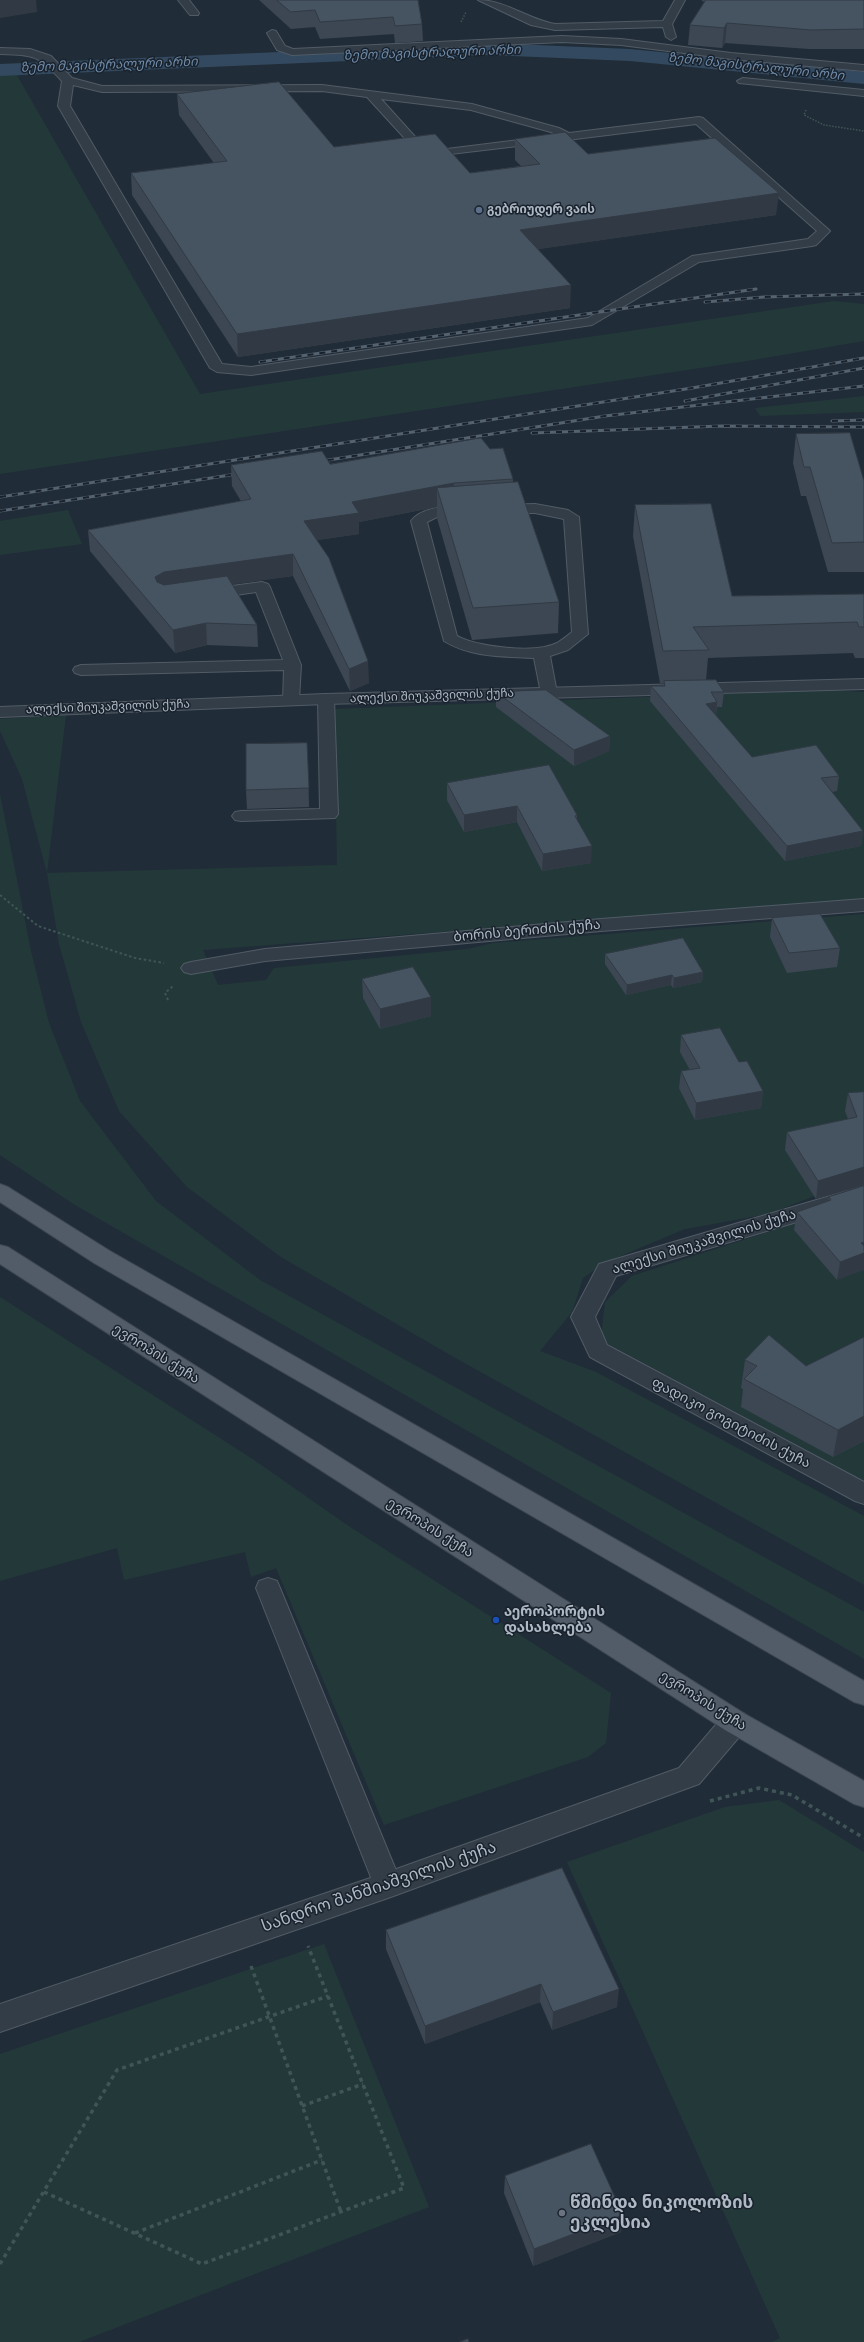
<!DOCTYPE html>
<html>
<head>
<meta charset="utf-8">
<style>
  body { margin:0 }
  canvas { display:block; background:#202c37 }
</style>
</head>
<body>
<canvas width="864" height="2342"></canvas>
<script>
const c = document.querySelector('canvas').getContext('2d');
c.lineJoin = 'round';
function fill(path, color) {
  c.fillStyle = color;
  c.fill(path, 'evenodd');
}
function trace(path, color, width, dash) {
  c.strokeStyle = color;
  c.lineWidth = width;
  c.lineCap = dash ? 'butt' : 'round';
  c.setLineDash(dash || []);
  c.stroke(path);
}
function drawText(font, color, halo, rows, align = 'center') {
  c.font = font + ' Karla,"Noto Sans Georgian",sans-serif';
  c.lineWidth = 3;
  c.setLineDash([]);
  c.textBaseline = 'middle';
  c.strokeStyle = halo;
  c.fillStyle = color;
  for (const [text, x, y, turn = 0] of rows) {
    c.save();
    c.translate(x, y);
    c.rotate((+turn || 0) * Math.PI / 180);
    c.textAlign = isNaN(turn) ? turn : align;
    if (halo) c.strokeText(text, 0, 0);
    c.fillText(text, 0, 0);
    c.restore();
  }
}
fill(new Path2D(`
  M15,72L200,394L834,301L864,304V341L753,360L0,474V73Z
  M864,396V412L760,416L755,408Z
  M68,510L82,544L0,555V521Z
  M826,690L864,692V900L203,950L218,985L266,980L274,968L467,949L493,943L864,914V1177L768,1214L685,1229L606,1262L583,1278L572,1312L540,1351L596,1372L864,1516V1585L459,1360L281,1257L187,1187L119,1111L81,1022L59,944L47,873L22,779L0,731V719L66,715L47,873L337,865L334,709Z
  M0,794L31,951L49,1023L80,1101L156,1201L260,1280L864,1612V1659L75,1205L0,1155Z
  M864,1201V1481L601,1340L605,1302L632,1276Z
  M0,1297L254,1460L350,1527L611,1693L606,1743L588,1757L384,1825L276,1568L251,1577L245,1552L124,1580L117,1548L0,1581Z
  M779,1800L864,1852V2342H772L780,2338L567,1862L725,1807Z
  M324,1944L429,2207L79,2342H0V2054Z`), '#233939');
fill(new Path2D(`
  M489,43L630,49L864,72V84L630,61L489,55L0,76V64Z`), '#33495f');
const lane = new Path2D(`
  M178,0H189L199,13L198,15H190Z
  M478,0C505,0 528,19 555,24L663,21L675,0H685L672,24L676,37L671,40L666,37L663,27L555,30L531,25Z
  M272,30L276,31L285,46L293,49L562,36L621,39L731,53L864,65V71L731,59L621,45L562,42L292,55L277,50L267,33Z
  M0,48L30,49L51,56L72,78L102,86L322,85L472,104L559,128L569,133L699,117L703,118L830,231L816,245L812,246L699,262L592,325L251,375L217,372L210,368L58,106L62,81C38,55 35,55 0,54ZM73,85L102,92L322,91L367,97L410,144L442,155L543,143L549,140L543,137L447,149L418,140L381,99L471,110L551,132L567,140L696,124L817,231L808,239L692,256L588,318L251,367L222,364L70,106Z
  M743,78L864,90V96L739,83L737,81Z
  M535,504L568,510L579,517L588,634L568,650L550,656L557,693L555,697H543L541,693L534,658C503,656 472,658 444,641L411,521C422,506 455,504 471,508L473,511L471,514L437,517L427,522L457,636C477,647 536,654 557,643C562,640 567,636 572,632L564,519L535,513H497L490,509L497,505Z
  M262,582L268,584L270,587L301,665L299,700L297,704H285L283,700L284,670L81,675L75,673L73,670L75,667L81,665L283,660L256,592L209,599L203,597L201,594L203,591L209,589Z
  M326,694L332,695L334,699L338,814L335,818L241,821L235,820L232,816L235,812L241,811L320,809L318,699L320,695Z
  M268,1578L277,1581L280,1588L402,1885L398,1894L388,1897L378,1894L374,1885L256,1588L259,1581Z`);
const street = new Path2D(`
  M864,679V689L326,704L0,717V707L326,694Z
  M864,899V911L601,931L265,961L191,974L184,972L181,968L184,964L191,962L265,949L601,919Z
  M864,1186V1202L616,1276L595,1317L607,1345L864,1482V1504L855,1501L590,1357L571,1317L599,1264Z
  M735,1710L745,1714L749,1722L745,1730L699,1784L388,1898L0,2032V2004L388,1872L679,1768L725,1714Z`);
const primary = new Path2D(`
  M0,1184L8,1187L110,1251L864,1681V1705L854,1702L94,1263L0,1202Z
  M0,1245L8,1247L745,1714L864,1781V1807L854,1804L725,1730L0,1264Z`);
trace(lane, '#515b66', 2);
trace(street, '#515b66', 2);
trace(primary, '#3d4651', 2);
trace(new Path2D(`
  M461,22L466,12
  M806,110L804,115L824,125L864,131`), '#3f5556', 1.5, [1.5, 1.5]);
trace(new Path2D(`
  M0,895L38,926L135,958L164,963
  M168,1000L165,993L173,986`), '#3f5556', 2, [2.5, 2.5]);
trace(new Path2D(`
  M710,1801L759,1788L792,1795L864,1838
  M251,1966L341,2212
  M302,2106L363,2084
  M44,2192L202,2264L404,2188L308,1946
  M135,2233L322,2160
  M0,2264L117,2070L328,1996`), '#3f5556', 3.5, [4, 4]);
fill(lane, '#333d48');
fill(street, '#333d48');
fill(primary, '#515c68');
const rail = new Path2D(`
  M705,302L764,297L864,294
  M260,362L756,289
  M685,401L864,368
  M832,421L864,420
  M532,433L722,426L864,427
  M316,462L605,416L864,386
  M0,497L692,388L864,358
  M0,511L243,473`);
trace(rail, '#55626f', 3);
trace(rail, '#19222c', 2, [6]);
fill(new Path2D(`
  M259,0H418L422,24L423,41L395,43L394,34L320,39L315,27L291,29Z
  M701,0H864V49H809L725,43L722,48L688,45L690,25L704,2Z
  M177,94L334,147L470,173L521,166L515,160V139L588,154L776,215L538,249L570,308L238,357L132,195L131,173L214,163L179,115Z
  M796,434L864,481V572H828L806,496H801L793,463Z
  M330,464L513,479V483L559,602L558,633L472,640L437,518V507L359,522V534L317,540L369,683L350,691L293,576L232,584L257,625L258,647L207,645L175,653L90,551L88,530L241,501L232,486L231,465Z
  M635,505L732,596L864,594V658H855L853,653L708,658L706,680L724,692L722,707H717L716,715L752,757L839,776L837,791L832,792L863,831L861,846L785,861L650,701L651,686H663L664,683H660L633,536Z
  M496,692L610,736L609,751L574,766L496,707Z
  M308,761L309,807L247,809L246,790Z
  M447,783L577,815V820L591,863L542,871L517,822L464,832L447,800Z
  M772,918L840,948L837,967L787,973L770,937Z
  M605,954L703,972L702,982L673,988L671,985L626,995L605,964Z
  M362,979L431,1016L380,1029L363,998Z
  M681,1035L739,1062L763,1091L761,1108L695,1120L679,1088L681,1071L690,1070L680,1052Z
  M864,1092V1185L816,1199L785,1150L787,1132L848,1119L845,1111L848,1093Z
  M864,1186L837,1280L794,1230L797,1212L828,1201L829,1197Z
  M864,1337V1441L833,1457L741,1407L743,1389L741,1388L745,1360L806,1366Z
  M386,1930L617,2007L552,2030L540,2002L425,2044L386,1949Z
  M505,2176L621,2232L533,2266L504,2193Z`), '#3c4753');
fill(new Path2D(`
  M0,0H36L37,12L0,18Z
  M727,23L725,43L722,48L724,28Z
  M779,193L776,215L519,252L520,230Z
  M571,285L570,308L238,357L237,334Z
  M454,483V504L437,488V507L359,522V534L304,542V521L352,502Z
  M293,554V576L166,594L157,599L155,577L164,572Z
  M206,623L207,645L175,653L173,630Z
  M368,661L369,683L350,691L349,669Z
  M717,702L716,717L706,704Z
  M610,736L609,751L574,766V750Z
  M517,806V822L464,832V815Z
  M863,831L861,846L785,861L787,846Z
  M592,846L591,863L542,871L543,854Z
  M703,972L702,982L673,988L674,978Z
  M672,975L671,985L626,995L627,985Z
  M431,997V1016L380,1029V1009Z
  M763,1091L761,1108L695,1120L696,1103Z
  M864,1167V1185L816,1199L818,1181Z
  M864,1242V1270L837,1280L840,1262L861,1243Z
  M864,1416V1441L833,1457L838,1430Z
  M541,1984L540,2002L425,2044V2026Z
  M619,1989L617,2007L552,2030L553,2012Z
  M623,2215L621,2232L533,2266L534,2249Z`), '#313a44');
const building = new Path2D(`
  M277,0H418L422,24L395,26L393,17L320,22L315,10L291,12Z
  M706,0H864V29L811,30L727,23L724,28L690,25Z
  M279,82L334,147L435,134L470,173L540,164L515,139L565,132L588,154L715,138L779,193L520,230L571,285L237,334L131,173L227,161L177,94Z
  M850,433L864,481V542L832,543L810,467H804L796,434Z
  M481,438L490,449L503,448L513,479L454,483L352,502L359,513L304,521L329,558L368,661L349,669L293,554L164,572L155,577L157,582L164,585L227,576L257,625L206,623L173,630L88,530L251,499L231,465L322,451L330,464Z
  M518,482L559,602L473,608L437,488Z
  M711,504L732,596L864,594V627H859L857,622L693,627L709,650L663,651L635,505Z
  M716,680L724,692H711L717,702L706,704L752,757L816,745L839,776L821,778L863,831L787,846L651,686H665L664,681Z
  M546,690L610,736L574,750L496,692Z
  M307,743L309,788L246,790V744Z
  M549,765L577,815L575,816L592,846L543,854L517,806L464,815L447,783Z
  M820,914L840,948L789,953L772,918Z
  M683,938L703,972L674,978L672,975L627,985L605,954Z
  M413,967L431,997L380,1009L362,979Z
  M720,1028L739,1062L747,1061L763,1091L696,1103L681,1071L700,1068L681,1035Z
  M864,1092V1167L818,1181L787,1132L857,1117L848,1093Z
  M864,1186V1242L861,1243L864,1246V1253L840,1262L797,1212L831,1200L829,1197Z
  M769,1335L806,1366L864,1337V1416L838,1430L744,1379L757,1366L745,1360Z
  M562,1868L619,1989L553,2012L541,1984L425,2026L386,1930Z
  M591,2144L623,2215L534,2249L505,2176Z
  M468,2339L469,2342H460Z`);
fill(building, '#465361');
trace(building, '#313a44', 1);
for (const [x, y, r, color] of [
  [479,210,4,"#5c6f8a"],
  [496,1620,4,"#1a4fb4"],
  [562,2213,4,"#6b7280"]
]) {
  const dot = new Path2D();
  dot.arc(x, y, r, 0, 2 * Math.PI);
  c.fillStyle = color;
  c.fill(dot);
  trace(dot, '#19222c', 1.5);
}
drawText('bold 12px', '#aeb8c5', '#19222c', [
  ["გებრიუდერ ვაის",487,210]
], 'left');
drawText('12px', '#aeb8c5', '#19222c', [
  ["ალექსი შიუკაშვილის ქუჩა",432,696,-2],
  ["ალექსი შიუკაშვილის ქუჩა",108,707,-2]
]);
drawText('italic 13px', '#6e8ba9', '#19222c', [
  ["ზემო მაგისტრალური არხი",432,53,-2],
  ["ზემო მაგისტრალური არხი",109,65,-2],
  ["ზემო მაგისტრალური არხი",756,67,6]
]);
drawText('14px', '#aeb8c5', '#19222c', [
  ["ბორის ბერიძის ქუჩა",527,931,-5],
  ["ალექსი შიუკაშვილის ქუჩა",704,1242,-17],
  ["ევროპის ქუჩა",156,1354,32],
  ["ფადიკო გოგიტიძის ქუჩა",731,1423,28],
  ["ევროპის ქუჩა",430,1528,32],
  ["ევროპის ქუჩა",703,1701,32]
]);
drawText('bold 14px', '#aeb8c5', '#19222c', [
  ["აეროპორტის",504,1612],
  ["დასახლება",504,1628]
], 'left');
drawText('17px', '#aeb8c5', '#19222c', [
  ["სანდრო შანშიაშვილის ქუჩა",379,1887,-19]
]);
drawText('bold 17px', '#aeb8c5', '#19222c', [
  ["წმინდა ნიკოლოზის",570,2203],
  ["ეკლესია",570,2223]
], 'left');
</script>
</body>
</html>
